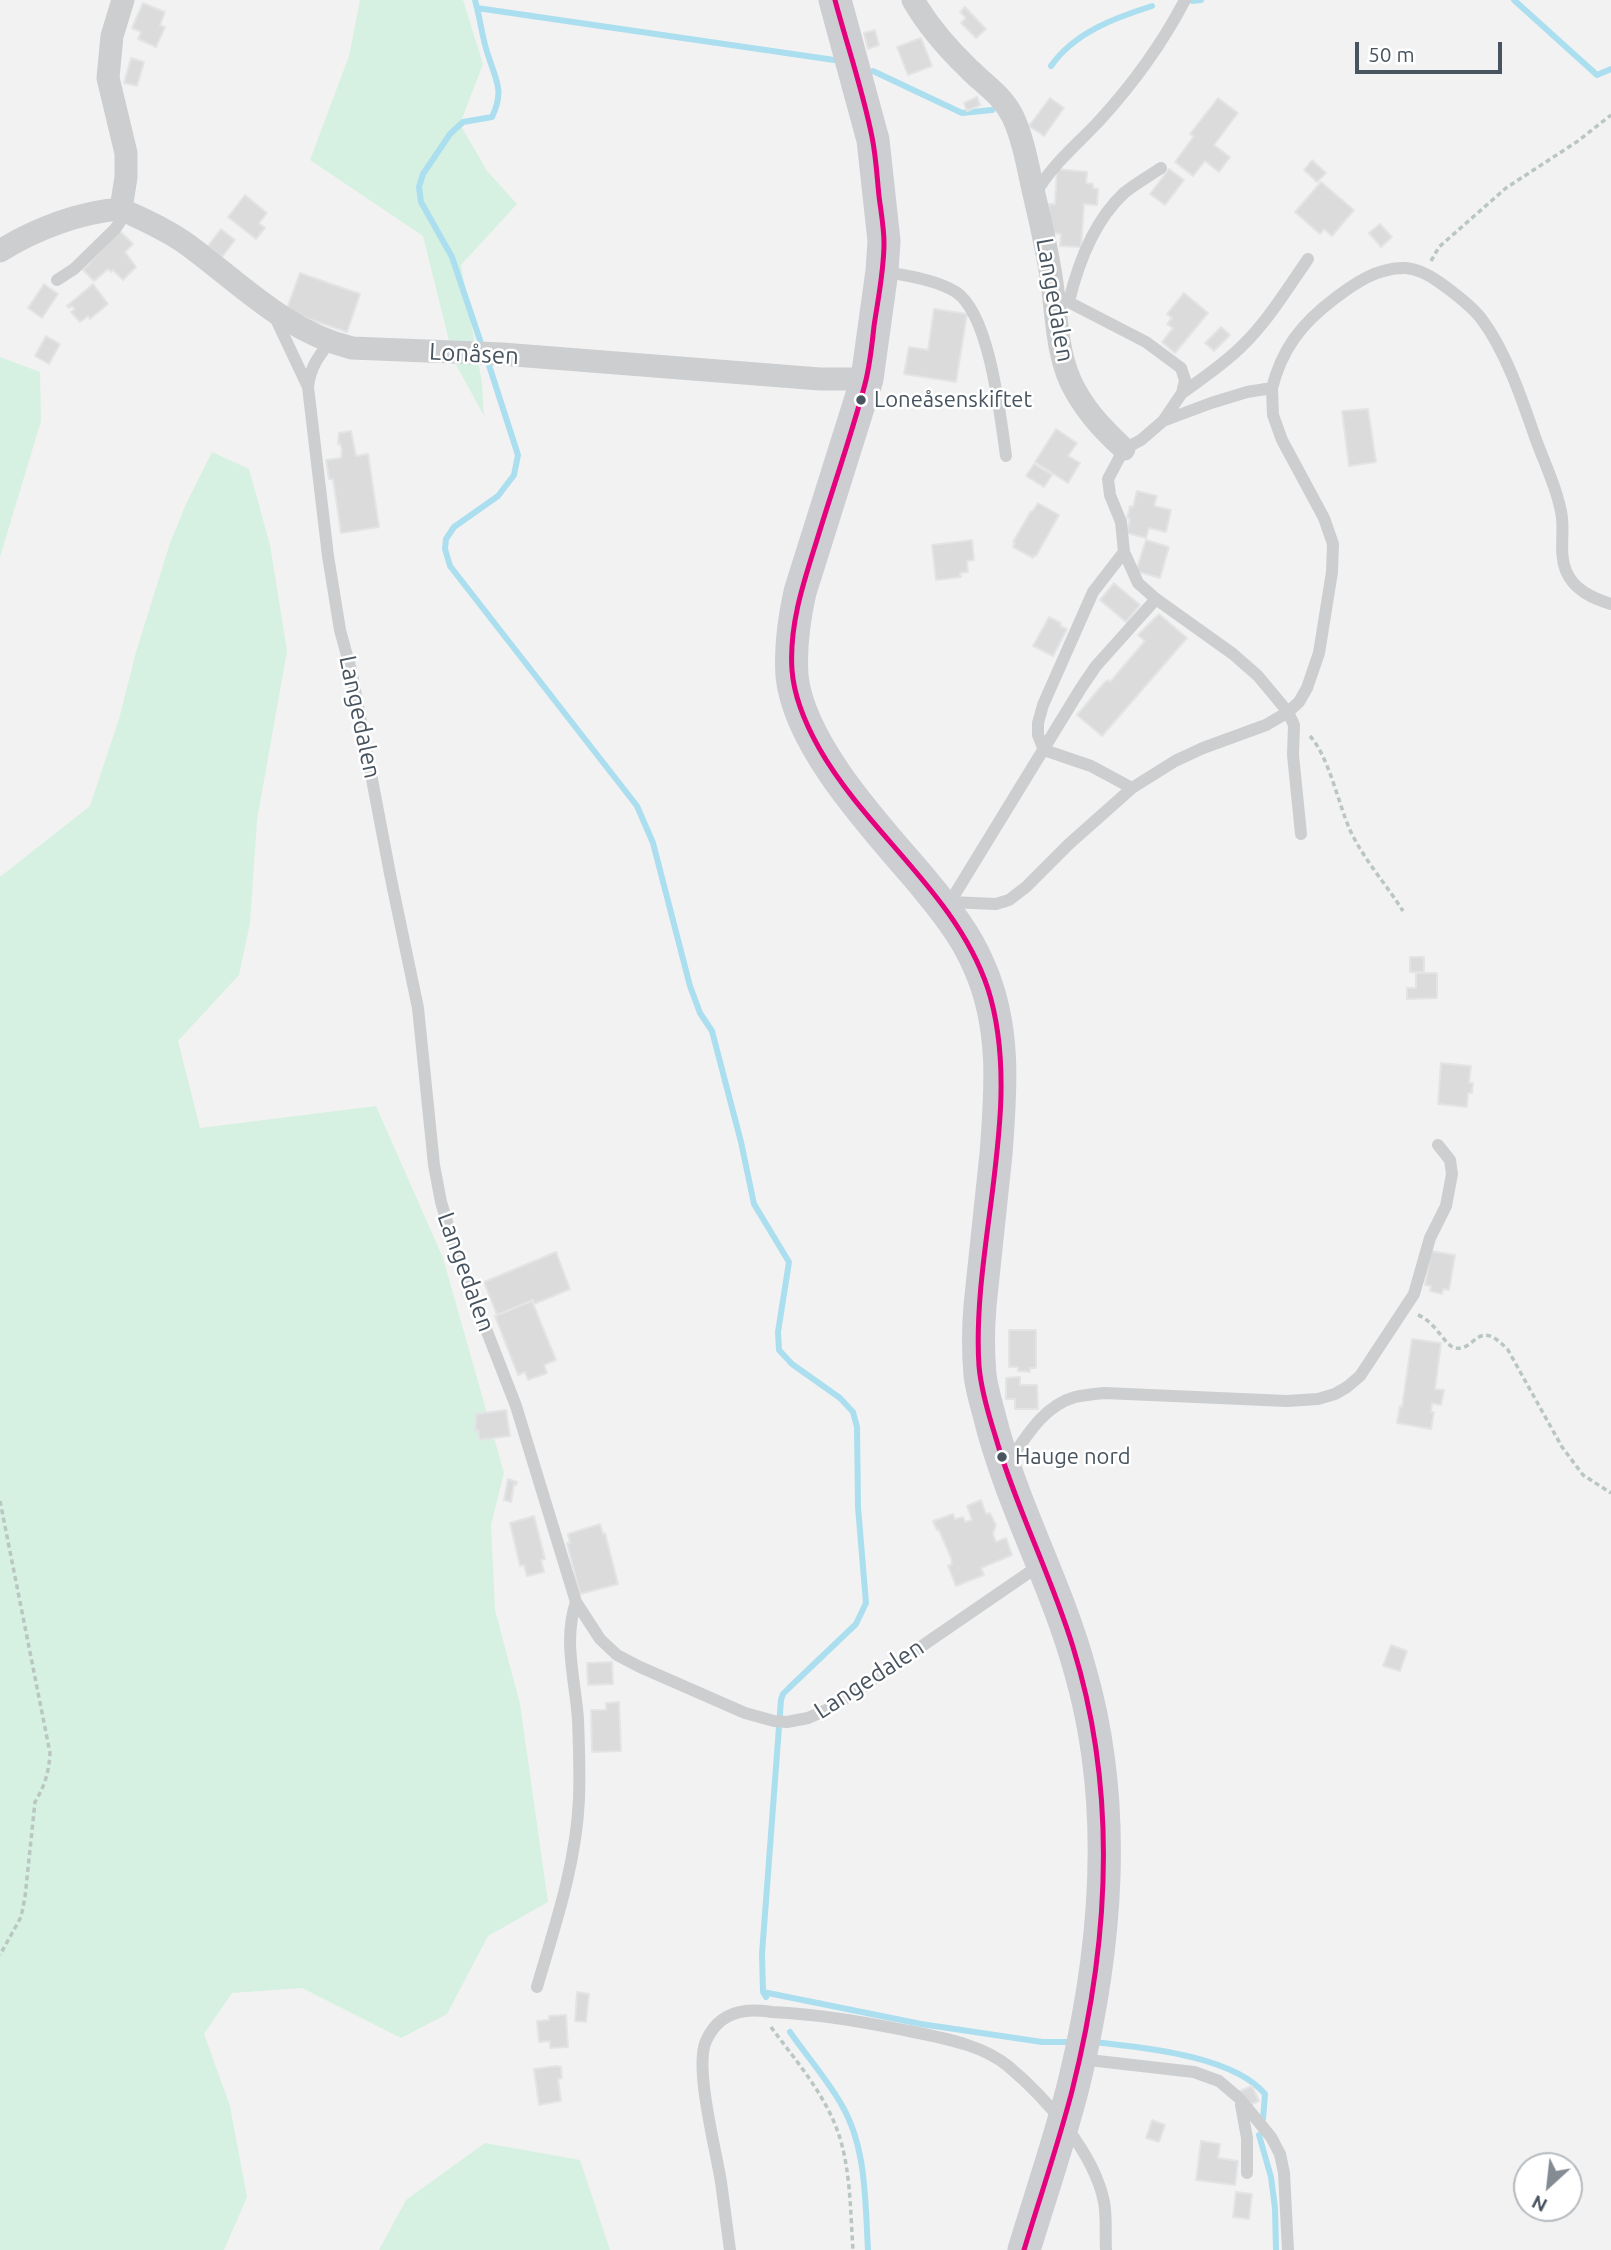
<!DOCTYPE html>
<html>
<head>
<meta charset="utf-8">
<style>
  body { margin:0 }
  #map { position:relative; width:1611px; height:2250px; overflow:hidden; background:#f2f2f2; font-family:Ubuntu,sans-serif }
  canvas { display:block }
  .north { position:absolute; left:1513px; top:2152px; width:70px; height:70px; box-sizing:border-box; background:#fff; border:2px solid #b6bbbf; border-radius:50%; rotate:207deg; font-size:19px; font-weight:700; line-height:28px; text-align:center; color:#48545f }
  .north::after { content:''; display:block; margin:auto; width:24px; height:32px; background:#848b92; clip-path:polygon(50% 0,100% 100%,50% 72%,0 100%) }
  .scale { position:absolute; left:1355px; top:42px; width:147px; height:32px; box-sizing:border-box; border:4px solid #48545f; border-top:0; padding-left:9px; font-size:21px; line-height:24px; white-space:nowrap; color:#48545f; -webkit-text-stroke:5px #fff; paint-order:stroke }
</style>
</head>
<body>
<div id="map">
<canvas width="1611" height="2250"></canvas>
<div class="north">N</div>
<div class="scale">50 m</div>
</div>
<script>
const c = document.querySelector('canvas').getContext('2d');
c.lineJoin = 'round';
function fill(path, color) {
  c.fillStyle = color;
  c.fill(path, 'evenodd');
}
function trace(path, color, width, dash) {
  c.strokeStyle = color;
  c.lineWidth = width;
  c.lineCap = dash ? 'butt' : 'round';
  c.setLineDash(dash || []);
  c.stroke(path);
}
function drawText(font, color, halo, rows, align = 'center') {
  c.font = font + ' Ubuntu,sans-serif';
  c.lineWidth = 5;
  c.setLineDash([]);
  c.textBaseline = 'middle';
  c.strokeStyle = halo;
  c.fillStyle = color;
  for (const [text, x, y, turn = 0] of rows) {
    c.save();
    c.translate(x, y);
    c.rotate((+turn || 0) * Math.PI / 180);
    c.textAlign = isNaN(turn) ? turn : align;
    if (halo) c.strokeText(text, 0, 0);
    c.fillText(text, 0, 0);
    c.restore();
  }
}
fill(new Path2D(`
  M360,0H463L483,64L460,124L487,171L517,204L461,265L482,383L484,416L454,361L423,236L310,160L349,56Z
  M0,357L40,372L41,421L0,557Z
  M212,452L249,469L270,545L287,651L257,820L250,923L239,975L178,1041L200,1128L376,1106L443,1258L504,1473L491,1525L495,1610L520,1704L548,1902L488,1936L447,2014L401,2038L302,1988L232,1993L204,2034L230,2106L247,2197L224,2250H0V877L90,806L119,719L136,652L170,543L186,504Z
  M485,2143L580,2160L610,2250H379L406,2200Z`), '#d6f1e2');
trace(new Path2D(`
  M475,0L477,8L841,61
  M1514,0L1597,75L1611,69
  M1192,1L1201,0
  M477,8C481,24 483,42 489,58C497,82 504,92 492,117L463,122L450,134L423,174L419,187L421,202L452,257L483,349
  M1051,66C1074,33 1114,18 1152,6
  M873,71L962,113L992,110
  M487,359L518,455L514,475L498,496L454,527L446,539L445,549L450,566L637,806L653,843L690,986L700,1013L712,1031L741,1142L754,1204L789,1262L778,1332L779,1350L792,1364L840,1398L853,1412L857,1427L858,1507L866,1603L856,1624L790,1687L783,1694L781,1700L762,1954L763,1992L766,1997
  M763,1992L921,2024L1042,2042H1073
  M790,2032C806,2055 826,2078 840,2102C867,2146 865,2201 868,2250
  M1094,2042C1143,2048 1232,2055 1265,2094L1263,2119
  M1259,2135L1271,2177L1275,2208L1276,2250`), '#abdfef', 6);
const building = new Path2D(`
  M143,3L165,12L160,25L165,27L156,47L138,39L141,32L132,28Z
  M965,7L986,29L976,38L961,23L966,18L960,12Z
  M875,30L879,45L868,49L864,33Z
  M921,38L932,66L908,75L897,47Z
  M131,58L144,62L137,86L124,83Z
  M977,97L980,105L967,111L964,103Z
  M1050,98L1064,108L1044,136L1029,126Z
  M1218,98L1238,113L1214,145L1230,157L1219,172L1205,161L1193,176L1175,162L1194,136L1190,134Z
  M1312,160L1326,173L1317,182L1304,170Z
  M1057,169L1087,172L1086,183L1093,184V188L1098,189L1097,205L1084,204L1081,247L1060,246L1061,234L1053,233L1047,227L1049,204H1055Z
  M1169,169L1184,180L1165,205L1150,194Z
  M1321,182L1354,210L1332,236L1324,229L1320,234L1295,212Z
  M245,195L267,213L259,223L265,228L256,239L228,217Z
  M1380,224L1392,237L1381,247L1369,233Z
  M221,229L235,240L222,257L208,246Z
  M119,230L133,244L125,252L136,267L123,280L113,270L111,272L108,269L94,281L83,270Z
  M300,273L360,294L347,332L286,311Z
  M44,284L58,294L42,318L28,308Z
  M93,284L108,304L90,319L88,316L80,322L71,312L75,309L72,306L69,308L67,306Z
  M1184,293L1208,313L1175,353L1162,342L1173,328L1167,324L1172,318L1167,314Z
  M934,309L967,314L956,382L904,374L909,347L928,350Z
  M1221,327L1230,335L1214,351L1205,343Z
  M46,336L60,344L49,364L35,356Z
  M1368,409L1376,462L1349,466L1342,411Z
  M1056,429L1077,443L1068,456L1080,463L1068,483L1035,462Z
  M351,431L356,456L368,454L379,527L341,533L333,479H329L326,460L341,458L342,450L340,443L338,444L339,433Z
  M1034,464L1052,475L1044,487L1026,476Z
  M1137,491L1157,496L1154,506L1171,510L1166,532L1149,528L1146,538L1127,533L1130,519L1127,518L1130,506L1133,507Z
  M1038,503L1059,515L1036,556L1034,555L1033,558L1013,547L1015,543L1013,542L1031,511L1032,512Z
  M972,540L974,560L967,561L968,572L960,573L961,577L936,580L932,545Z
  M1146,540L1169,547L1160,578L1136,571Z
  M1114,583L1140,605L1126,622L1100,600Z
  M1159,614L1187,638L1102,736L1077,715L1104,683L1108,680L1110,682L1145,641L1138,635Z
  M1049,617L1061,623L1060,626L1067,629L1053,656L1033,646Z
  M1410,957H1424V972H1410Z
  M1416,973H1437V998L1407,999V988H1416Z
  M1441,1063L1471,1066L1469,1083H1473L1472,1093H1468L1467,1107L1438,1104Z
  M1431,1251L1455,1255L1449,1290L1443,1289L1442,1294L1430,1291L1431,1286L1425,1285Z
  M556,1252L570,1289L534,1304L533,1300L497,1315L484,1282Z
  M532,1301L556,1360L544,1365L547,1373L528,1380L525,1372L518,1375L495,1316Z
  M1009,1330H1036V1368H1030V1372L1018,1371V1367H1009Z
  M1412,1339L1441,1343L1435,1389L1444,1390L1441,1405L1432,1403L1431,1412H1434L1431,1429L1397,1423L1400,1406L1402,1407Z
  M1020,1377V1385H1037L1038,1409H1015V1399H1006V1378Z
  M506,1410L510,1436L479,1440L478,1430L475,1431L476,1414Z
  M508,1479L517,1482L516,1485L514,1484L511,1502L504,1500Z
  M981,1500L986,1514L990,1513L996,1525L993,1534L996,1542L1006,1538L1012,1555L981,1568L984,1575L956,1586L948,1566L952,1564L951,1558L939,1530H937L933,1521L953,1514L955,1519L963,1517L965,1522L972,1520L967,1506Z
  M534,1516L545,1559L541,1560L544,1572L527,1576L524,1565L520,1566L510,1523Z
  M600,1524L603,1534L605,1533L618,1584L580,1594L567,1543H570L568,1534Z
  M1391,1645L1407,1651L1400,1671L1383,1666Z
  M612,1662L613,1684L588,1685L587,1663Z
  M619,1702L621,1751L592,1752L591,1710H606V1703Z
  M577,1992L589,1994L586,2022L575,2021Z
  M566,2015L568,2047L550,2048V2041L539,2042L537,2021L549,2020V2016Z
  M556,2066L561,2067L562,2078L558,2079L561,2101L539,2105L534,2069Z
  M1252,2086L1259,2101L1248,2106L1240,2091Z
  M1152,2120L1165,2125L1159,2142L1146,2138Z
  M1201,2141L1220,2144L1218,2158L1238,2161L1235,2185L1196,2180Z
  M1236,2192L1252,2194L1249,2219L1233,2217Z`);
fill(building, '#dbdbdc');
trace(building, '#e3e4e5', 2);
trace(new Path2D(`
  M1431,261L1439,247L1506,188L1578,141L1611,115
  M1310,736C1329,757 1338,803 1350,830C1364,860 1386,884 1403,911
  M1418,1315C1436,1322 1445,1346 1455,1348C1476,1352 1477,1316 1508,1350L1562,1447L1583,1475L1611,1493
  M0,1501L50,1753C49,1772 45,1785 35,1802L25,1897L21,1917L0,1955
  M771,2027C793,2057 819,2087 834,2122C851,2161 850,2208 853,2250`), '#b9c6c2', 3.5, [5, 3.5]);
trace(new Path2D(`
  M1036,193C1052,164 1078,144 1100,120C1132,85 1163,42 1185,0
  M882,271C906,276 935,279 956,292C990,315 1000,415 1006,456
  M57,280L74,269L115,229L120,222L121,209
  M1053,294L1146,342L1181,368L1185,380L1182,393L1163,421
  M1069,301C1078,264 1095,220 1124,193C1135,184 1149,176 1161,168
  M274,315L308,387
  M329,343C318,357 310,368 308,387L328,556L340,630L352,674L391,879L418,1008L434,1165L441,1202L456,1252L516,1406L576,1602L600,1639L617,1655L640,1667L745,1713L774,1721L787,1722L808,1718L833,1707L1040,1565
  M1182,393C1203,378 1224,364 1242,346C1268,321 1287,289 1308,259
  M1124,552L1093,592L1043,705L1038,723V735L1044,750L1091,766L1132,788
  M1301,834L1293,755L1294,725L1288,712L1258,676L1233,654L1156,599L1138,583L1124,552L1121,522L1110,495L1108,479L1124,449L1141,440L1163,421L1211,403L1247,392L1272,388C1282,349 1301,324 1334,299C1355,283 1378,267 1406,268C1419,269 1429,275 1439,282C1453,292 1469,304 1480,317C1505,349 1522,399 1535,437C1544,462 1559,493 1562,518C1564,535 1559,554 1566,571C1574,590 1592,598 1611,604
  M950,902L1081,688L1096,666L1156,599
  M946,904L950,902L996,904L1009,900L1026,887L1069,844L1132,788L1175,761L1203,748L1266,725L1288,712L1299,702L1307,688L1319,653L1332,572L1333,544L1324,518L1282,440L1273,415L1272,388
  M1008,1463C1026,1437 1043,1406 1075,1397C1084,1395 1094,1394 1104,1393L1287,1401L1318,1399L1335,1394L1347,1387L1360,1376L1414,1294L1430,1238L1446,1206L1452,1174L1450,1160L1438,1145
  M537,1987C555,1925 576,1865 579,1799C580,1773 579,1745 578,1719C575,1679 563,1640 576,1602
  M1080,2059L1194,2072L1219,2081L1239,2098L1271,2137L1280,2154L1284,2173L1288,2250
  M1241,2105L1247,2138V2173
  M730,2250C727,2227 724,2204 721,2182C716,2150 694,2067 706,2041C714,2023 727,2013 746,2011C754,2010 764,2011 772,2012C819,2014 863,2022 909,2031C942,2038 981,2044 1008,2066C1046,2098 1094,2152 1104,2202C1107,2218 1105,2234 1106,2250`), '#ccced0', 12);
trace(new Path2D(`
  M913,0C928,26 948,49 970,70C986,86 1003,96 1013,117C1024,141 1028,168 1034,194C1041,224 1048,253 1052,283C1057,319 1057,360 1076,392C1089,415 1105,431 1124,449
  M121,209L126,177V153L108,78L112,36L123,0
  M0,251C35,229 80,212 121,209C144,220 168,230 188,245C241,284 286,332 352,348L502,354L820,379H867`), '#ccced0', 23);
trace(new Path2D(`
  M835,0L873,140L884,241L882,271L867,379L800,592C794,619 790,647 792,676C799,744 873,824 917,875C940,903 965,932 979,966C1006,1026 1001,1090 996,1154C991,1204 985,1255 980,1306C978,1329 978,1352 980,1375C982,1392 988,1409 992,1426C1015,1511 1057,1586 1080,1670C1119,1805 1107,1947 1074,2083C1060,2139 1041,2194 1024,2250`), '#ccced2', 33);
trace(new Path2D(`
  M835,0C847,45 863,91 872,137C876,156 877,177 879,196C881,212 884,228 884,243C884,271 878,299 874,326C872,345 870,365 865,384C851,437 832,490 816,543C803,584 789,626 792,670C794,698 805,723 819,748C867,833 957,894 988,989C1025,1106 971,1246 979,1366C981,1390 988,1413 995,1435C1016,1508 1051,1575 1073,1647C1118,1792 1109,1945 1072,2091C1058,2145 1040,2197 1024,2250`), '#e5007d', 5);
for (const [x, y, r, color] of [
  [861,400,6,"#48545f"],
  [1002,1457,6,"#48545f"]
]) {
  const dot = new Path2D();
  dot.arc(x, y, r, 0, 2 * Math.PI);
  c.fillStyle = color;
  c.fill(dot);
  trace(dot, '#fff', 2.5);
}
drawText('22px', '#48545f', '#fff', [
  ["Loneåsenskiftet",874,400],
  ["Hauge nord",1015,1457]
], 'left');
drawText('24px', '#48545f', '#fff', [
  ["Langedalen",1055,300,80],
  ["Lonåsen",474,354,3],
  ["Langedalen",360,717,78],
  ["Langedalen",466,1272,70],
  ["Langedalen",869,1679,-33]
]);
</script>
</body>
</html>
